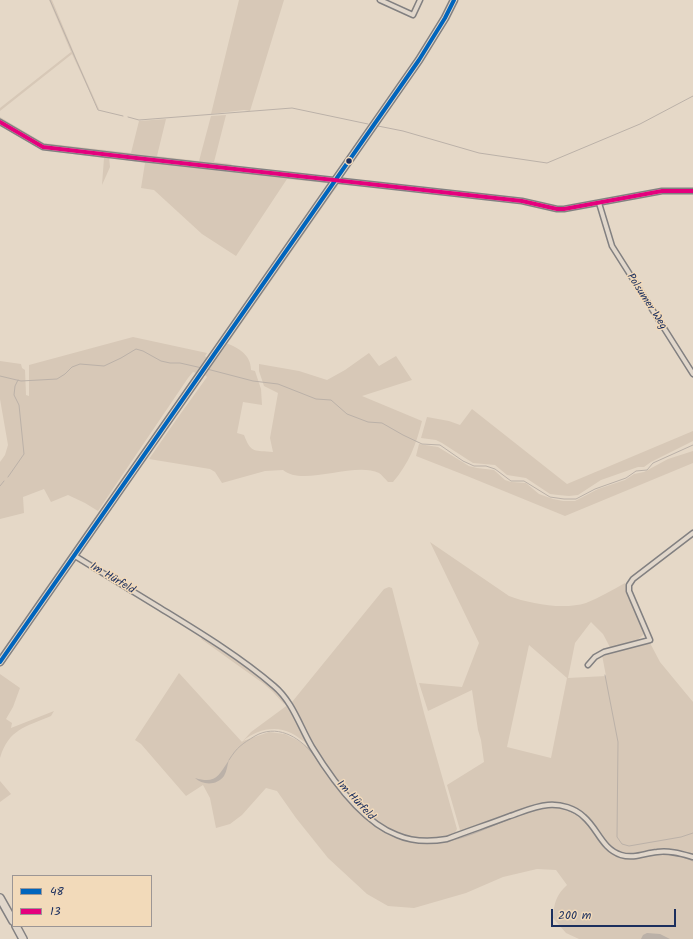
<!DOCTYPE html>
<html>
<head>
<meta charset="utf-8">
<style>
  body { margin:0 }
  #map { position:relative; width:693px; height:939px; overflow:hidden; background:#e5d8c7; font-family:Kalam,sans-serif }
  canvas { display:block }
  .legend { position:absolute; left:12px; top:875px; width:140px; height:52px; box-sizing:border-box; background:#f2daba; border:1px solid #9c9695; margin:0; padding:5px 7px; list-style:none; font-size:12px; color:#1b2f5e }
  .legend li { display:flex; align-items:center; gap:8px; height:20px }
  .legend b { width:20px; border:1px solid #9c9695 }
  .scale { position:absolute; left:551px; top:909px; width:125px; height:18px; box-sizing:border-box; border:2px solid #1b2f5e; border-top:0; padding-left:5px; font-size:12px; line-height:14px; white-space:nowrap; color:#1b2f5e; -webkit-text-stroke:3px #f2daba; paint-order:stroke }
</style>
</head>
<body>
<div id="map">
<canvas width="693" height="939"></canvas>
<ul class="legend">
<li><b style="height:5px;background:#0065bd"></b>48</li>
<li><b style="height:5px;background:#e5007d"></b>13</li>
</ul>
<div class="scale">200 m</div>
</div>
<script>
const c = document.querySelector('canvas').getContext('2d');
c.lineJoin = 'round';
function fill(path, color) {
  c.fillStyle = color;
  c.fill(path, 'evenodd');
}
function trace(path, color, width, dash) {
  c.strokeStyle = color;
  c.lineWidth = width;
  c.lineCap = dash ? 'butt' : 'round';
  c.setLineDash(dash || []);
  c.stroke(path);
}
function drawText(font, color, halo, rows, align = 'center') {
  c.font = font + ' Kalam,sans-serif';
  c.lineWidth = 3;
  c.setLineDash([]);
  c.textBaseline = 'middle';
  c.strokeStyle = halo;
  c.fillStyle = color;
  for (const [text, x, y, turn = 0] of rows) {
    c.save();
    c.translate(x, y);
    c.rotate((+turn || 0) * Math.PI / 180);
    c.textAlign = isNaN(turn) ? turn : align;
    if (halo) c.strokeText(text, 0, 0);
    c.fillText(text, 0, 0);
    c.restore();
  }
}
fill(new Path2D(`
  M49,0H52L77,60L99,109L98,110L72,54L0,111V108L71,52Z
  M239,0H284L250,111L244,110L211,114Z
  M226,115L214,162L232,164L230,166L47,146L0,120V117L44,143L131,153L139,121L166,119L157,156L199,161L211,116Z
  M0,124L40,147L109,157L110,167L102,185L104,158L42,150L0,126Z
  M119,158L326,180V183L287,179L236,256L202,234L154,190L141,188L145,163L118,159Z
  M338,185L230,340L229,339L335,186Z
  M133,337L207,353L205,356L207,358L196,373L193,372L188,378L98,511L85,503L68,495L51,502L44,489L23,497L24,513L0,519V462L5,455L8,445L0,399V361L21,364L22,368L25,370L26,395L29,396V365Z
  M226,343C239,348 251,355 251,370L255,371L261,389L262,405L243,402L237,433L244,435C251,454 255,450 273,452L270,438L278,393L264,386L259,371V364L299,371L327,380L345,370L369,353L379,366L396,356L412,380L362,396L422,421C416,445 409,463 393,482H388C385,479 382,475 379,473C354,461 303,487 283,470L265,471L222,483L215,472L210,469L149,459L176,420L207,377L205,375Z
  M472,409L567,484L693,431V441L651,462L644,467H638L601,480L578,495L569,496L558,495L550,494L526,478L507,475L495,465L473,463L442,443L436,440L421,438L427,417L449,421L460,425Z
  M419,444L438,447L469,466L477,468L494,470L505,480L511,482L526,483L539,494L553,499L563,501H575L598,489L625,480L634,474L644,472L668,459L693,451V463L565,516L467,476L416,456Z
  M430,542L509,596C530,604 564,610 586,603C599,598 612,590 625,583L646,632L638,640L630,642L632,646L650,643L660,662L693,702V856C686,854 677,850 669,850C652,851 634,859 618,852C609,848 604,841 599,833C581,806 568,798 535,806L463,831L460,830L447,785L484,762L481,740L478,730L472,690L428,711L419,683L462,687L479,643ZM591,622L603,634L612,651L602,655L606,676L568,678L575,643ZM529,645L567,678L551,758L507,747Z
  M389,587L392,588L424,713L457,829L454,835C432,842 407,840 386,828C361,814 328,769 313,743C306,730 299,716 292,702L384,589Z
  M203,636L270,684L279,692L286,702L284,704L273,692L264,684L201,639Z
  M179,673L242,742L251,732L289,704L309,745C303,741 297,736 291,733C275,725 256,730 243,741L269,732L285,734L297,740L311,749L355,806L377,827L398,837L445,841L536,809C554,805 572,807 586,820C591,825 594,833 599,838C605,845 614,850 621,856C648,854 666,851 693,859V939H579L566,933L553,918C554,903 556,895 567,885L556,870L537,869L503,877L466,893L414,908L388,906L367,894L328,858L296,818L277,791L266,788L242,815L230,824L216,828L210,798L203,785L186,796L141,744L135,740Z
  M0,674L20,688L13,707L6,719L12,723L11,728L54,711L51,716C25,727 9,729 0,758Z
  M0,781L11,794L0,802Z`), '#d7c8b7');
fill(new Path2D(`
  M229,760C227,766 227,771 224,776C217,786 202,785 195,778C215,784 218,777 229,760Z
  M647,933L660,934L670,939H641L643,935Z`), '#bbb1a8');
trace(new Path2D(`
  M50,0L77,62L98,110L123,116
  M128,117L139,120L292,108L368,124
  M378,126L403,131L479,153L547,163L640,124L693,96
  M207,369L253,381L278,384L316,399L331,400L347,414L368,422L382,423L403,435L422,444L440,445L463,461L474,466H486L495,469L511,481H524L550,497L564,499H576L595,489L626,478L636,471L647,470L653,463L693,445
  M0,376L21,381L57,379L65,374L72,367L80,364L104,366L121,358L136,349L143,351L161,361L170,363H180L202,368
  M8,477L24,454L19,405L14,395L15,386L18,380
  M0,486L4,481
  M605,675L618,742L617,837L622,844L629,846L681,837L693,833
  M229,760C237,747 242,744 255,736C276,724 298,736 312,753C318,760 322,768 328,775C333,783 339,790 345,797
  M347,799C364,819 385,838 412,841
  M427,843C466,845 509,813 549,807C555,806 562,808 567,810C575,813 581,817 587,824C596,833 601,847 613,853C630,863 645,855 663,854C674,854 684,857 693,861`), '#bbb1a8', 1);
const street = new Path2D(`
  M380,0L413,15L420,0
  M0,122L43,147L136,158L522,201L557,209H564L662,191H693
  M599,203L612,246L693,374
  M75,556C103,573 131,590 160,608C199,632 239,656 274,686C293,702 300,727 312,747C331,778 362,822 397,835C413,842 430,842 447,839C468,831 489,824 510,816C522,812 535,806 548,805C561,804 575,808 584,817C598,829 602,849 621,855C634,859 645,853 657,852C669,850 682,854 693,857
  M588,665L595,657L604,652L650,640L629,591V585L633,579L693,533`);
const secondary = new Path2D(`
  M0,662L419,60L445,18L454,0`);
const primary = new Path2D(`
  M0,898L13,921
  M16,926L23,939`);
trace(street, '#828081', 7);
trace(secondary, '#828081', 9);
trace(primary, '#828081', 10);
trace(street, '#e1d7cb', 4);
trace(secondary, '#e1d7cb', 6);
trace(primary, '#e1d7cb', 7);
trace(new Path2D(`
  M0,662L419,60L445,18L454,0`), '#0065bd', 4);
trace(new Path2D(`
  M0,122L43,147L136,158L522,201L557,209H564L662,191H693`), '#e5007d', 4);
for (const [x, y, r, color] of [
  [349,161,3.5,"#1b2f5e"]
]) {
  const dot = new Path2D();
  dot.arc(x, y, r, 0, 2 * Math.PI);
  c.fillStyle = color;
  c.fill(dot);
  trace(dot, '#f2daba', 1.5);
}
drawText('11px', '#1b2f5e', '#f2daba', [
  ["Polsumer Weg",646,302,57],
  ["Im Hürfeld",112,579,31],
  ["Im Hürfeld",355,801,47]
]);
</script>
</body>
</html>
